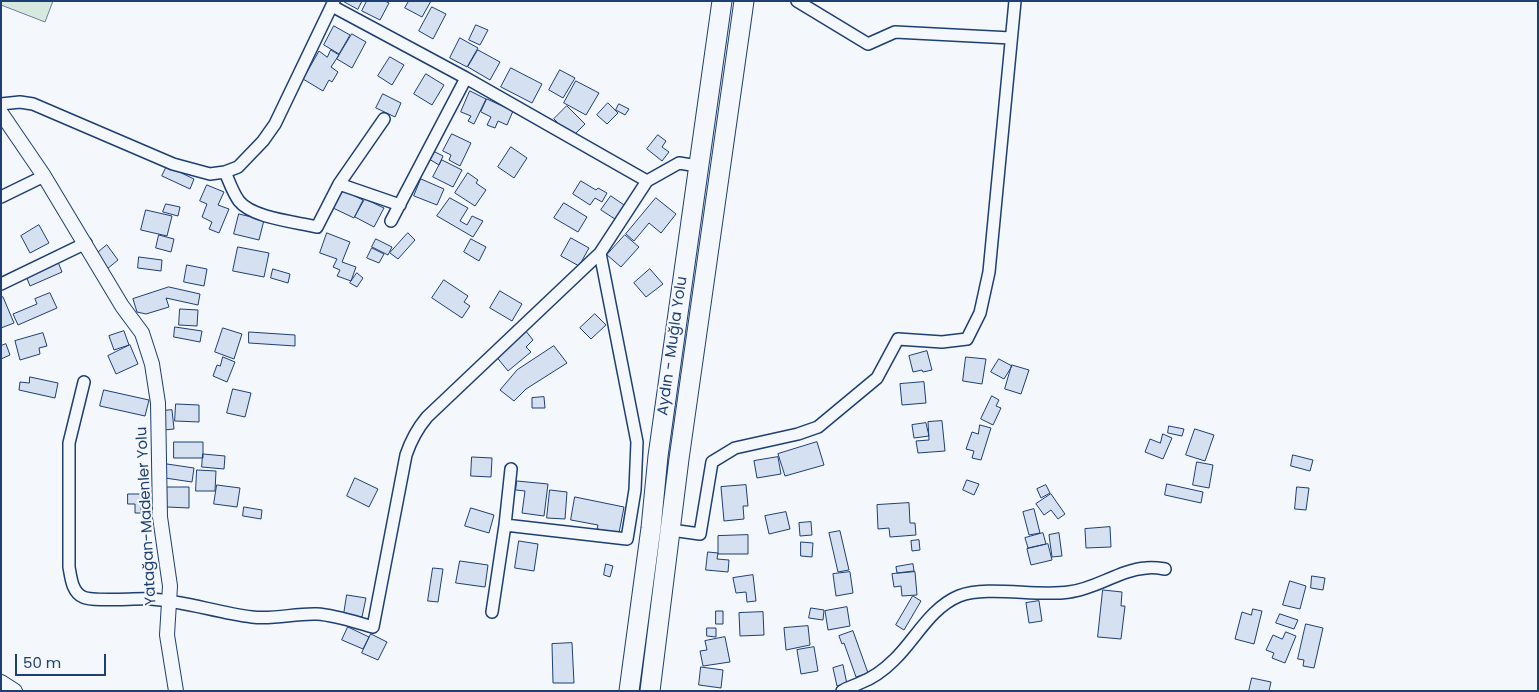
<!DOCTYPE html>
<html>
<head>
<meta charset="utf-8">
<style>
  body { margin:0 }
  #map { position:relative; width:1539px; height:692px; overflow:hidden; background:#f4f7fb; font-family:Poppins,sans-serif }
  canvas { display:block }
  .frame { position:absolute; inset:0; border:2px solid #1d3f73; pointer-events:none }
  .scale { position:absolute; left:15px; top:654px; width:91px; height:22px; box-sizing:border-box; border:2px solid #1d3f73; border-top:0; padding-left:6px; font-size:15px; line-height:18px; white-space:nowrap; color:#1d3f73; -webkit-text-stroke:4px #f4f7fb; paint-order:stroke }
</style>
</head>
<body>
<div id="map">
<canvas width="1539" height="692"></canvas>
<div class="frame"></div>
<div class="scale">50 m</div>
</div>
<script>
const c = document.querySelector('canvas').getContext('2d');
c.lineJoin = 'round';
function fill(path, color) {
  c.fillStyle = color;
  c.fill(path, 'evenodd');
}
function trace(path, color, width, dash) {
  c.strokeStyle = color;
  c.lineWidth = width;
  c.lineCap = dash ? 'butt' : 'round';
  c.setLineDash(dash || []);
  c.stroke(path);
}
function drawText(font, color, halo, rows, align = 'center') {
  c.font = font + ' Poppins,sans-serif';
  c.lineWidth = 4;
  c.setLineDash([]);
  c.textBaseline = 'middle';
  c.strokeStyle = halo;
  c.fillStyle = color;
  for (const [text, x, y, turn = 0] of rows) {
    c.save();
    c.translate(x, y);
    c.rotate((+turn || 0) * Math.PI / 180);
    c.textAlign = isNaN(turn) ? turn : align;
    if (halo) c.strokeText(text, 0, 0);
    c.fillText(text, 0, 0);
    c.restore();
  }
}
const green = new Path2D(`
  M1,1H53L45,22L1,5Z`);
fill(green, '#d7e8df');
trace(green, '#687fa3', 1);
const building = new Path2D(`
  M343,1H362L358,9Z
  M367,1H385L389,3L380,20L362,11Z
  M409,1H431L422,17L405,8Z
  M432,7L446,14L433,39L419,31Z
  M476,25L488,30L480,45L469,40Z
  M334,26L350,35L339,54L324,45Z
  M352,34L366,42L352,68L337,59Z
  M460,38L478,48L467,67L450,58Z
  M331,50L339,55L331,67L338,72L332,82L329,80L323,91L303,79L319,51L327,57Z
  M478,50L500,62L490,80L468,67Z
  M390,57L404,65L392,85L378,76Z
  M511,68L542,84L532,103L501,87Z
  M560,70L575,78L563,98L549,90Z
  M426,74L444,85L432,105L414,94Z
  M576,81L599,93L586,115L564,103Z
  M470,91L486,99L474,124L468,121L471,116L461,112Z
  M383,94L401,103L395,117L376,108Z
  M487,99L513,111L507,125L498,121L495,128L487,125L491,117L481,112Z
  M608,103L618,113L607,124L597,115Z
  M619,104L629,109L625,115L616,110Z
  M567,106L585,124L572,137L554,119Z
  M452,134L471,143L460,166L449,160L451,155L443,151Z
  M658,135L666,141L662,147L669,152L662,161L647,149Z
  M511,147L527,158L514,178L498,167Z
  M433,151L443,156L439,165L429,159Z
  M442,160L462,170L453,187L433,177Z
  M167,166L194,179L190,189L162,176Z
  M468,173L478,180L476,183L486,190L475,206L455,193Z
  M421,179L444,189L437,205L414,196Z
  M581,181L596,190L598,188L607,193L602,202L595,198L590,205L573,194Z
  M207,185L224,192L218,205L229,209L219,233L209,229L212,222L202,217L207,204L200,201Z
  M340,189L363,200L354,218L331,207Z
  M611,196L627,207L618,221L601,210Z
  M450,198L468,208L460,221L467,225L472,216L483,221L473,237L437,216Z
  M656,198L676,214L661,233L649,223L634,241L626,234Z
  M365,199L384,208L374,227L355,217Z
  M564,203L587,217L578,232L554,218Z
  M166,204L180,207L178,216L163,212Z
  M146,210L172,216L167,236L141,230Z
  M239,214L264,220L259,240L234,234Z
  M39,225L49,243L30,253L21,236Z
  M327,233L350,242L342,262L356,267L351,281L337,276L340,270L333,267L337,259L320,253Z
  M408,233L415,240L398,259L390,253Z
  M159,235L174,239L171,252L156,248Z
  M625,235L639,247L621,267L607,255Z
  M571,238L589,248L579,266L561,256Z
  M376,239L392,247L388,255L372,247Z
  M471,239L486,247L479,261L464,252Z
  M107,245L118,260L107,269L95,255Z
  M238,247L269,253L264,277L233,271Z
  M372,248L384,254L379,263L367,258Z
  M139,257L162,260L161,271L138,268Z
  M58,262L62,272L30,286L26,276Z
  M187,265L207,269L204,286L184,282Z
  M273,269L290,274L288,283L271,278Z
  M650,269L663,284L646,297L634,283Z
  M357,273L363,278L357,287L350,283Z
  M444,280L468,296L464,302L470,306L462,318L432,298Z
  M169,287L200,294L198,305L166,298L169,307L146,314L137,312L133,299Z
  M500,291L522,304L512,321L490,308Z
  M50,293L57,308L18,325L13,314L37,304L35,299Z
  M3,297L14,323L1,328V298Z
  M180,309L198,310L197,326L179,325Z
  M595,314L606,325L591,339L580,328Z
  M175,327L202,331L200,342L174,337Z
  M223,328L242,334L234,359L215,352Z
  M525,330L533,340L526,347L531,352L508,371L495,355Z
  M124,331L129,345L114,350L109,336Z
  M249,332L295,335V346L249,343Z
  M43,333L47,346L39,348L40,354L20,360L15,341Z
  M6,344L10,355L1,359V346Z
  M130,345L138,364L116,374L108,356Z
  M554,346L567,363L526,389L514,401L500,390L517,370Z
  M927,351L932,370L923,372L922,370L913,372L909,356Z
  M223,357L235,362L227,382L213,376L217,365L220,366Z
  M966,357L986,359L982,384L963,381Z
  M999,359L1012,366L1004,379L991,372Z
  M1012,365L1029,370L1021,394L1005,389Z
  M30,377L58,383L55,398L19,390L20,382L29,383Z
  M924,382L926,403L902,405L900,384Z
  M233,389L251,393L245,417L227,413Z
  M104,390L149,400L145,416L100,406Z
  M992,396L999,400L996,406L1001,408L993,425L981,419Z
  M544,397L545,408H532V398Z
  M176,404L199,405V422L175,421Z
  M172,410L174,429L164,430L162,411Z
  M942,421L945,451L918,453L916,441L929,440L928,422Z
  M926,423L929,436L914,438L912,425Z
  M980,425L991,428L981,460L972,458L974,451L966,449L972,432L978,434Z
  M1169,426L1184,429L1182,436L1168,433Z
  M1195,429L1214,435L1205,461L1186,455Z
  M1163,434L1172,438L1163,459L1145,452L1150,439L1160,443Z
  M174,442H203V458H174Z
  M817,442L824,465L785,476L778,454Z
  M203,454L225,456L224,469L202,467Z
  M1293,455L1313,460L1310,471L1291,466Z
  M472,457L492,458L491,477L471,476Z
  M778,457L781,474L757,478L754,461Z
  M1197,462L1213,465L1209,488L1193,485Z
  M167,464L194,468L192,482L165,478Z
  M197,470L216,471L215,491H196Z
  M355,478L378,489L369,507L347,496Z
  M967,480L979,484L974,495L963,490Z
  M517,481L548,484L544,516L522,513L525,491L516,490Z
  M1167,484L1203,492L1201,503L1165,495Z
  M217,485L240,488L237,507L214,504Z
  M746,485L748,506H743L744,519L724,521L721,487Z
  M1046,485L1050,493L1041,498L1037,489Z
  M167,487H189V508L167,507Z
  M1297,487L1309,488L1306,510L1295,509Z
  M550,490L567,492L565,519L547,518Z
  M128,494H141V513H135V504H128Z
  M1051,494L1065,514L1058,519L1051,510L1044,515L1036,504Z
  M575,497L624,507L619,533L597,529L598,525L571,520Z
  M909,503L910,523H915L916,535L890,537L889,528L878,529L877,505Z
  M244,507L262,510L261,519L243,516Z
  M471,508L494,515L489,533L465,526Z
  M1034,509L1040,533L1029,535L1023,512Z
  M786,512L790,529L769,534L765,516Z
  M811,522L812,535L800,536L799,523Z
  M1110,527L1111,547L1086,548L1085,529Z
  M840,531L849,570L838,572L829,533Z
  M1043,533L1046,544L1028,548L1025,538Z
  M1059,533L1062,556L1052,557L1049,535Z
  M748,535V554H718V536Z
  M919,540L920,550L912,551L911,541Z
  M519,541L538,544L534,571L515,568Z
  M801,542L813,543L812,557L801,556Z
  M1048,544L1052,560L1031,565L1027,549Z
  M708,552L718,553L717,559L729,560L728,572L706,570Z
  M460,561L488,565L485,587L456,583Z
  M606,564L613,566L610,577L604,575Z
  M913,564L914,571L897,573L896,567Z
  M433,568L443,569L438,602L428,601Z
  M850,572L853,593L836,596L833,574Z
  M915,572L917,595L902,596L901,586L894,587L892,574Z
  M753,575L756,601L747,602L746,592L736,593L733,578Z
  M1312,576L1325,578L1323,590L1311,588Z
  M1290,581L1306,586L1300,609L1283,605Z
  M1103,590L1122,592L1121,606H1125L1121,639L1098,637Z
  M347,595L366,598L362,617L344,614Z
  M913,596L921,601L904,630L896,625Z
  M1039,601L1042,621L1029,623L1026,603Z
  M847,607L850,626L828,630L825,611Z
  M811,608L824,610L823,620L809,618Z
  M1253,609L1262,611L1254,644L1235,639L1242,612L1251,615Z
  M716,611H723V624H716Z
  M763,612L764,635L740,636L739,613Z
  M1280,614L1298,620L1294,629L1276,623Z
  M1306,624L1323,628L1314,668L1303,666L1304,660L1298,659Z
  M808,626L810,645L786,650L784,628Z
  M348,627L369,637L363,649L342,640Z
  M707,628H716V637L707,636Z
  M853,631L868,673L856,677L844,643L842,644L839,636Z
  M1286,632L1296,636L1285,663L1272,658L1274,653L1266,650L1273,635L1282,639Z
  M371,634L387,642L378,660L362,653Z
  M725,637L730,662L703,666L700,651L707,650L705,641Z
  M572,643L574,683H553L552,644Z
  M814,647L818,671L801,674L797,650Z
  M843,665L847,684L837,686L833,668Z
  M701,667L723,670L721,688L699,685Z
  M1252,678L1271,682L1269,691H1249Z`);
fill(building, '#d5e0f0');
trace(building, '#1d3f73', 1);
const minor = new Path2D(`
  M797,1L868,44L895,32L1011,38
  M332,6L466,78L647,181L679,163L698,166
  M1,104L20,102L33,104L173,164L210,174L225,172L238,167L263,141L275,124L334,1
  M225,172C229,181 233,193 239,201C252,218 297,222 317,227L339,184L384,119
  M339,184L400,205
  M1,197L44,176
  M391,221L466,78
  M1,284L86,243
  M84,382L69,443V567C71,578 72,592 83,597C93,602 136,598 151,599C185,601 218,613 252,617C274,620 295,613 317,614C335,615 355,622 373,627L406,455C411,440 417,429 427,417L600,253L647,181
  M505,525L627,539L635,490L637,442L600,253
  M671,530L700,534L712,462L735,448L798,434L818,427L877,378L898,339L942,342L967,339L980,313L989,272L1015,1
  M492,612L505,525L511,469
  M842,691C848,687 854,686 860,683C873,678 884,670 894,660C915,640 930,608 959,596C987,585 1037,597 1069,592C1096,589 1119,570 1146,568C1152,567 1159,568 1165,569`);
const tertiary = new Path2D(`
  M1,113L44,176L122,306L142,333L152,364L158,403L160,517L170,586L167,635L176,691
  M1,682L15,691`);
const trunk = new Path2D(`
  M629,691L651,528L658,456L722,1
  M650,691L679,459L744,1`);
trace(minor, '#1d3f73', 14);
trace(tertiary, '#1d3f73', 16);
trace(trunk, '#1d3f73', 21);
trace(minor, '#f4f7fb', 11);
trace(tertiary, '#f4f7fb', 14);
trace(trunk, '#f4f7fb', 19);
drawText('15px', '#1d3f73', '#f4f7fb', [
  ["Aydın - Muğla Yolu",673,346,-82],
  ["Yatağan-Madenler Yolu",147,516,-93]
]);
</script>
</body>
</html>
